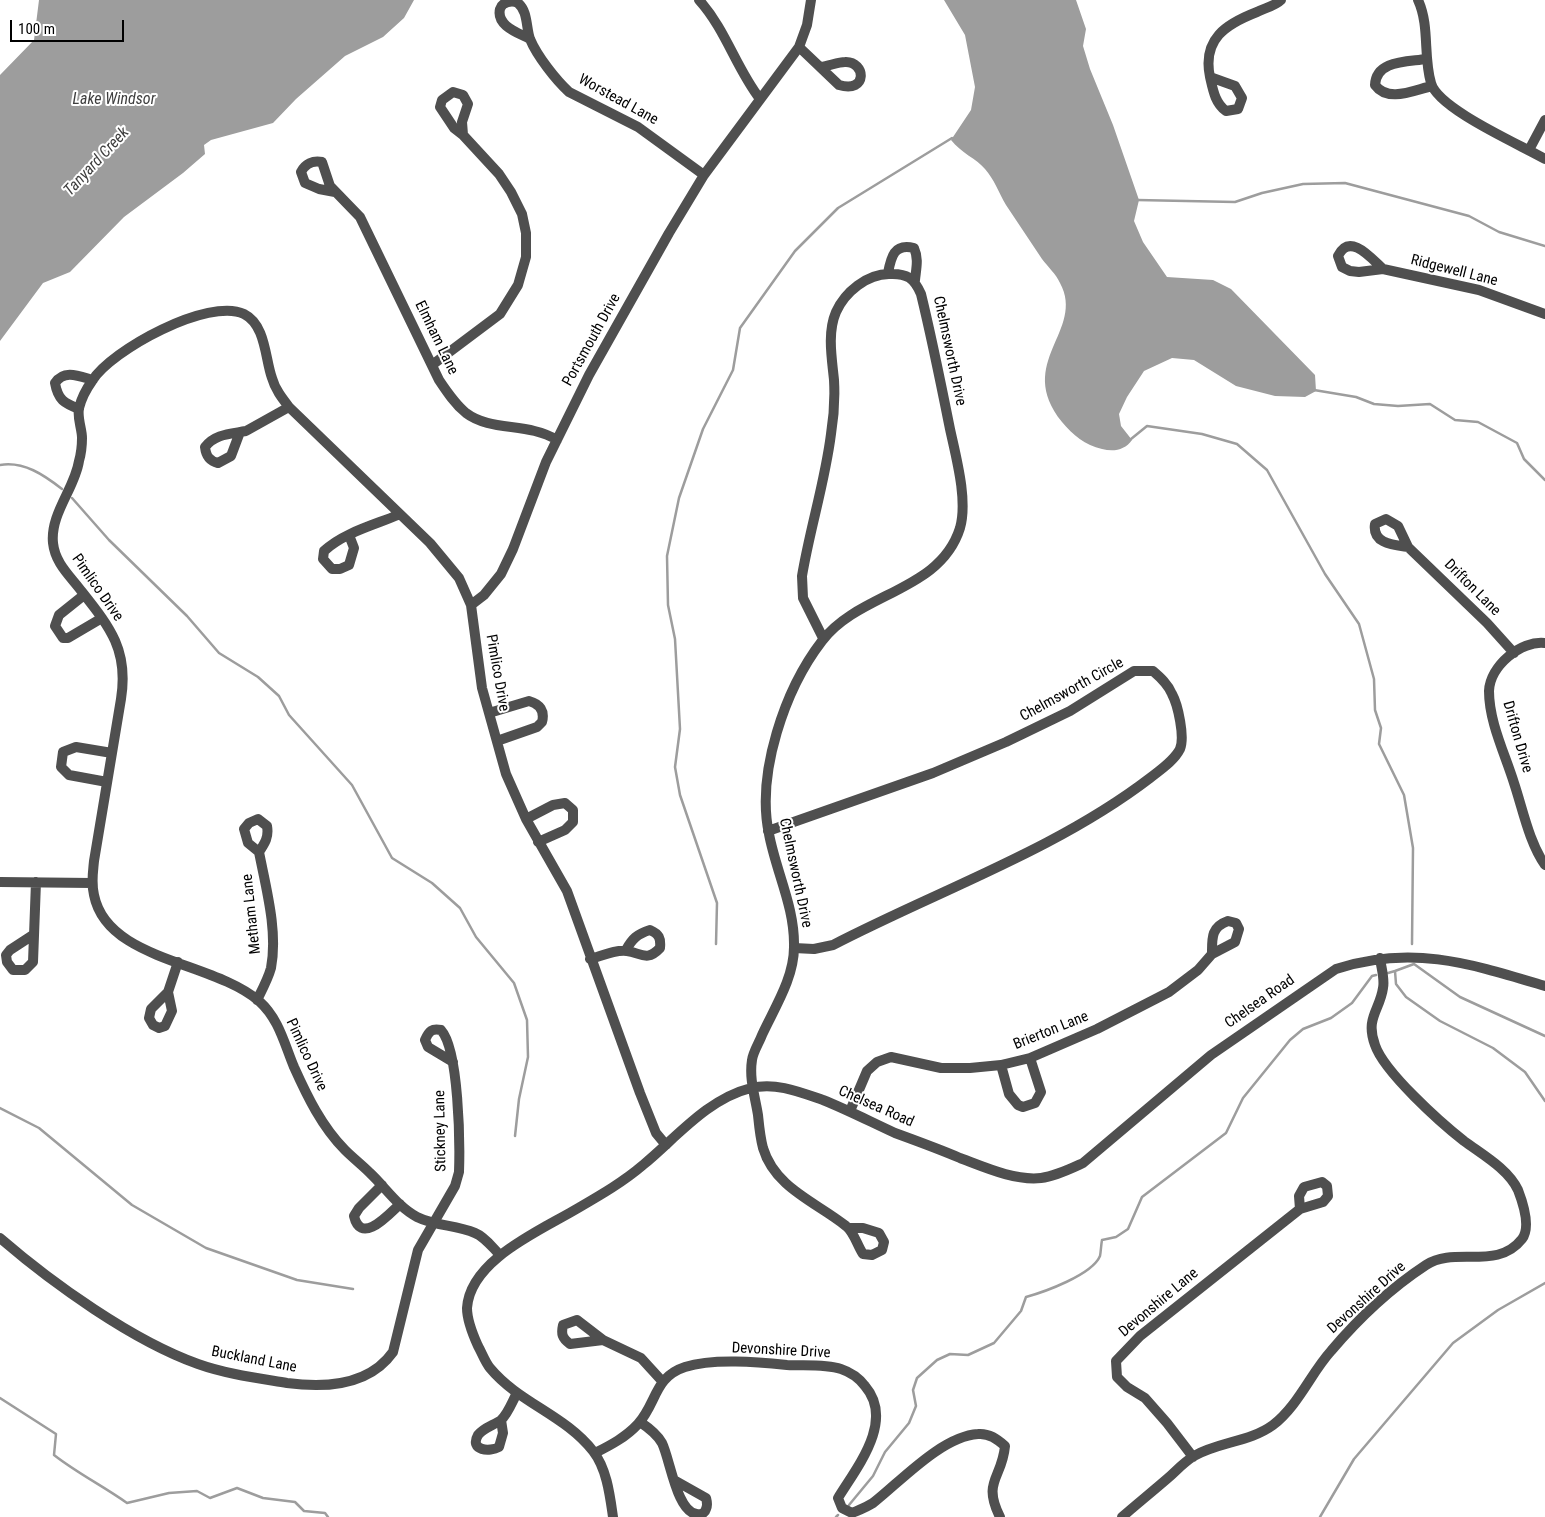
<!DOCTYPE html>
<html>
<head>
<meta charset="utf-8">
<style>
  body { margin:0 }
  #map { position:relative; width:1545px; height:1517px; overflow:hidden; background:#fff; font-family:"Roboto Condensed",sans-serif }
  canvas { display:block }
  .scale { position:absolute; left:10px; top:20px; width:114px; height:22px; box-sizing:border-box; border:2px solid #000; border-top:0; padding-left:6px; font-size:15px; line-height:18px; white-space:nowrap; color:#000; -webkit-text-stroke:4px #fff; paint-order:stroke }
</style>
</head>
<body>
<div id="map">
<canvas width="1545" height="1517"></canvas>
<div class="scale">100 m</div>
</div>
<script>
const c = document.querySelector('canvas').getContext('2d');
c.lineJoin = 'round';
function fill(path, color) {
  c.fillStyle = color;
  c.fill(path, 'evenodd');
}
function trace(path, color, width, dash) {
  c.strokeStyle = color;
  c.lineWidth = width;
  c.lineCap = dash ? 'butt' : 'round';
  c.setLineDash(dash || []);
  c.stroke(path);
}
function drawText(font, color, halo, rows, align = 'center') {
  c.font = font + ' "Roboto Condensed",sans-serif';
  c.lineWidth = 4;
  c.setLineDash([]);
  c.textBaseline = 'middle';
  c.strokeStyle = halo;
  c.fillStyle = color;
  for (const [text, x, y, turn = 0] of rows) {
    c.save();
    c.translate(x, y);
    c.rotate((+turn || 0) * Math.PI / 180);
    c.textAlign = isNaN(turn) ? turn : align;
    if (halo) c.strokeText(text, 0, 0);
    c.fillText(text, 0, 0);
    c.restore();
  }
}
fill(new Path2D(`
  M39,0H414L404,18L383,37L345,56L296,99L273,123L211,140L204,145L205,154L183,173L124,217L70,272L43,283L0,341V75L34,40Z
  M944,0H1076L1086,29L1083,46L1090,69L1113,125L1139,200L1134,221L1143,242L1167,277L1213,280L1231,289L1315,375L1316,391L1305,397L1275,396L1236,386L1194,360L1172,358L1144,371L1127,397L1119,414L1121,426L1132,440C1125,450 1114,452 1102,449C1085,445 1073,435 1062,422C1014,362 1086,331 1060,283C1056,274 1048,267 1042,259C1030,241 1018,223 1006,205C999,193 994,179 985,169C977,159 961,153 951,140L971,110L975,87L965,35Z`), '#9d9d9d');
trace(new Path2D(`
  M1137,200L1235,202L1262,193L1303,184L1345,183L1469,216L1499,232L1545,246
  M1314,390L1356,397L1374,404L1398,406L1430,404L1455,420L1478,422L1517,443L1524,459L1545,480
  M1131,439L1147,426L1202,434L1237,444L1267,470L1325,574L1359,624L1374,679L1375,710L1381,728L1379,744L1404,795L1413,848L1412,944
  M0,465C24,461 44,475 62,489
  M72,498L109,540L187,616L219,653L258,677L279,696L289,715L352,785L392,858L432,883L460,908L476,937L514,983L527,1020L528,1057L519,1099L515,1136
  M716,944L717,903L680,795L675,767L680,729L675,639L668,605L667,556L679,498L703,429L733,370L740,328L795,251L838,208L952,138
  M1388,973L1395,971
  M1545,1036L1460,997L1414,964L1395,971L1396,984L1406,997L1440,1021L1493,1048L1525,1072L1545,1101
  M0,1108L39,1128L132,1205L206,1248L297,1280L353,1289
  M0,1398L56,1434L54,1455C77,1473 103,1486 127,1503L169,1493L197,1491L210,1498L237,1488L263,1498L295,1502L304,1511L325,1513L328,1517
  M849,1505L873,1476L885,1452L909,1423L916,1406L913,1390L917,1378L937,1360L950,1354L968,1355L994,1343L1021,1311L1026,1297C1044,1292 1092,1275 1100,1256C1101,1251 1101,1245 1102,1240L1116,1237L1128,1229L1142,1197L1226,1133L1243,1098L1290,1040L1303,1029L1331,1018L1352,1003L1372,976L1376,975
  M836,1517L838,1515
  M1320,1517L1354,1459L1453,1343L1498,1310L1545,1283`), '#9d9d9d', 2.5);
trace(new Path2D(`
  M699,0C726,30 736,68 760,99
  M1418,0C1430,26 1423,56 1431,83C1438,109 1521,145 1545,159
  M530,39C519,33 496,26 500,9C502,2 512,0 518,3C528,11 526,28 530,39C537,56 556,80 569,92L638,127L704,175
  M799,47L839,85C868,94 866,61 845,62C838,62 829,66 821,67
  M1426,59C1407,62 1376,60 1375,85C1388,103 1414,90 1432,86
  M1210,77L1235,86L1242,98L1238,109L1226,111C1215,103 1213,90 1210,77C1202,39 1226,24 1257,12C1265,8 1275,6 1281,0
  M1529,150L1545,120
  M335,192L319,189L305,183L301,172C305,164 313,160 322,162L330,186L360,217L439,380C447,392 455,404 466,413C491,432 528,422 557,440
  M1383,269C1371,258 1350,232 1338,256L1342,267L1350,271L1359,272L1383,269L1479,290L1545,314
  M888,273C891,257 894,243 914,248C919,259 916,269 915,280
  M432,365L500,314L518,285L526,257V233L522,214L511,192L499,174L463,135L462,122L468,104L463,95L453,92L442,100L440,107L454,128L463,135
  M79,409C64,403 58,400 55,383C64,369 79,376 93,380
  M240,432L231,456L218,463C209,461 206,456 205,447C215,434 230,434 246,431L289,407
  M349,535L354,548L349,565L340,569H332L323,559L324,551C343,533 374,525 398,515
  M1408,547C1394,545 1372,544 1375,524L1386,519L1398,526L1408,547L1487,623L1514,653
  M84,595L59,615L55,626L63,638H68L102,618
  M471,605L484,595L501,574L513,549L546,462L589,375L669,233L704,175L799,47L807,25L811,0
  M823,638L803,598L802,576C810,528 825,482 831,434C834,416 835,398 834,380C832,359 827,333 836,312C845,292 867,274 889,274C907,273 914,278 921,294C932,339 941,384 950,429C956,457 968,500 960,528C940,592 859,592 822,641C785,689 756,773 769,834C776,872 795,907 794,947C794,978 775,1007 762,1035C759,1043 753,1052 752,1060C749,1079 755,1096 758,1115C759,1125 760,1137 763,1148C775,1188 816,1202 846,1226C854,1232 857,1245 863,1254L872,1255L882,1250L884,1242L879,1233L863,1228H848
  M1545,643C1521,640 1490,666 1489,691C1489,722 1505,754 1514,783C1523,810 1529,842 1545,865
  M489,713L529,701C540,704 545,711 542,722L537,727L497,741
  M107,782L69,775L61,767L63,752L76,747L112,753
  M526,819L553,805L565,803L573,810V822L565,830L538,842
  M768,831L933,773L1006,742L1070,711L1134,671H1153C1160,677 1168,684 1172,694C1178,705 1185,737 1180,749C1174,761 1160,770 1150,778C1056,850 937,891 833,945L814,949L794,948
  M0,882L92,883
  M33,935L10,950L6,955L7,962L13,970H25L33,962L36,882
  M590,959C601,956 617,949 627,951C641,953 647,962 660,948C661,938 659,934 650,930C637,934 632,939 626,950
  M168,992L172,1011L165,1026L159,1028L153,1025L149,1018L151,1009L168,992L178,962
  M257,1000C262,990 268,979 271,968C278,931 266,888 259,852C265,843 269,837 267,826L258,819L249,823L244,829L248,843L259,852
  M1001,1065L1009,1094L1018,1105L1023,1107L1035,1103L1041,1092L1030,1058
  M850,1111L867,1071L877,1062L891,1057L941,1068H970L1001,1065L1030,1058L1097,1029L1169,992L1198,970L1212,954L1235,942L1239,929L1236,923L1228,921C1211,927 1212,938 1212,954
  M382,1185L359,1208L354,1216C361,1246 389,1214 400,1204
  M0,1238C52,1283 133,1341 198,1364C226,1374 257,1378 287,1383C324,1388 369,1386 393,1352L418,1250L455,1186L459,1172C460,1143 459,1050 441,1030C432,1028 429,1031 425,1040L428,1047L453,1062
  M500,1255C492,1247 485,1237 475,1233C456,1225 435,1226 417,1217C398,1207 385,1187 370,1173C362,1165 353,1158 345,1150C322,1127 307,1096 294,1067C284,1043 279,1019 259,1001C213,961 107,961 94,895C91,883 93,872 94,861L121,699C129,649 109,626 79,588C68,574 55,562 53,543C50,514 75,488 79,461C81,454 82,445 82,438C82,429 77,418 79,408C81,400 87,388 92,381C111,350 209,297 244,314C266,325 265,359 272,378C275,389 282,398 289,407L430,543L459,578L471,605L482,688L506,774L526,819L567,891L640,1093L656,1133L666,1145
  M603,1340L570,1344C562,1338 561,1334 563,1325L577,1320L603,1340L641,1358L662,1381
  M501,1420L503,1433L499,1447C490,1452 469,1451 478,1435C483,1428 494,1425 501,1420C508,1414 512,1402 517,1393
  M640,1422C649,1428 657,1434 662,1443C670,1459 677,1513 697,1514C701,1515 705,1513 706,1509C708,1505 707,1502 706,1498L674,1480
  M595,1453C611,1445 626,1437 638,1424C657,1403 654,1377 685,1367C713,1358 758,1362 787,1365C804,1366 825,1364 841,1369C850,1372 859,1378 865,1386C895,1421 857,1467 838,1498L842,1508L852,1513C859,1510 867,1507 873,1503C900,1482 942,1436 978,1434C989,1433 997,1439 1005,1446C1002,1479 982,1481 1000,1517
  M1193,1457L1167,1423L1145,1398L1127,1387L1117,1377L1116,1361L1140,1336L1300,1209L1323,1202L1328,1196L1327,1186L1322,1182L1304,1187L1299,1196L1300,1209
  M613,1517C610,1496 607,1469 593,1451C565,1415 519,1403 490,1368C485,1362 482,1353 478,1346C473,1335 467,1321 467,1308C470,1261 537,1232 573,1211C597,1197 622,1183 643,1165C676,1138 707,1099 751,1088C776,1082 800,1092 823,1100C848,1110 871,1122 895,1133C917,1141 939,1149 960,1158C984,1167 1015,1181 1041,1178C1056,1176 1070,1169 1083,1163L1211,1055L1336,969C1412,944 1472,964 1545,986
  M1122,1517C1137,1504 1153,1491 1168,1478C1176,1471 1184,1462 1194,1456C1218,1442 1250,1442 1273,1425C1298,1406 1311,1373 1331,1351C1358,1319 1391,1288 1426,1265C1455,1246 1497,1271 1522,1239C1531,1227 1523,1203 1518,1190C1508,1169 1483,1155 1464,1141C1441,1123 1384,1072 1375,1045C1365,1018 1380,1010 1383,988C1385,979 1381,967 1380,958`), '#4f4f4f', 10);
drawText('15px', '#000', '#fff', [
  ["Worstead Lane",618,100,29],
  ["Ridgewell Lane",1454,271,14],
  ["Elmham Lane",436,338,64],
  ["Portsmouth Drive",592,340,-61],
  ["Chelmsworth Drive",949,351,78],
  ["Pimlico Drive",97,588,55],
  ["Drifton Lane",1472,588,45],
  ["Pimlico Drive",497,673,80],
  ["Chelmsworth Circle",1072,690,-29],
  ["Drifton Drive",1517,737,74],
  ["Chelmsworth Drive",795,873,78],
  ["Metham Lane",252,914,-96],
  ["Chelsea Road",1260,1002,-35],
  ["Brierton Lane",1051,1031,-22],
  ["Pimlico Drive",306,1055,65],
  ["Chelsea Road",876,1107,24],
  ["Stickney Lane",441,1131,-91],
  ["Devonshire Drive",1367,1298,-42],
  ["Devonshire Lane",1159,1303,-40],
  ["Devonshire Drive",781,1351,3],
  ["Buckland Lane",254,1360,11]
]);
drawText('italic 16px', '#3e3e3e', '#fff', [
  ["Lake Windsor",114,100],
  ["Tanyard Creek",97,162,-47]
]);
</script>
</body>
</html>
